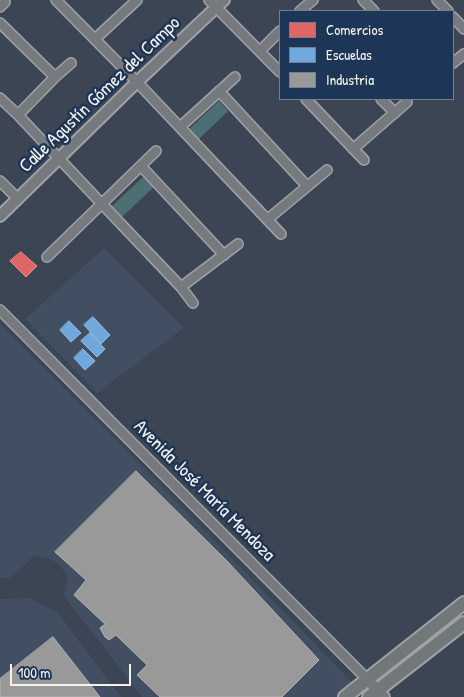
<!DOCTYPE html>
<html>
<head>
<meta charset="utf-8">
<style>
  body { margin:0 }
  #map { position:relative; width:464px; height:697px; overflow:hidden; background:#3b4553; font-family:"Patrick Hand",sans-serif }
  canvas { display:block }
  .legend { position:absolute; left:279px; top:10px; width:175px; height:90px; box-sizing:border-box; background:#1d3557; border:1px solid #738091; margin:0; padding:6px 9px; list-style:none; font-size:15px; color:#f4f1e8 }
  .legend li { display:flex; align-items:center; gap:10px; height:25px }
  .legend b { width:25px; border:1px solid #738091 }
  .scale { position:absolute; left:10px; top:664px; width:121px; height:22px; box-sizing:border-box; border:2px solid #f4f1e8; border-top:0; padding-left:6px; font-size:15px; line-height:18px; white-space:nowrap; color:#f4f1e8; -webkit-text-stroke:4px #1d3557; paint-order:stroke }
</style>
</head>
<body>
<div id="map">
<canvas width="464" height="697"></canvas>
<ul class="legend">
<li><b style="height:14px;background:#e06666"></b>Comercios</li>
<li><b style="height:14px;background:#6fa8dc"></b>Escuelas</li>
<li><b style="height:14px;background:#999"></b>Industria</li>
</ul>
<div class="scale">100 m</div>
</div>
<script>
const c = document.querySelector('canvas').getContext('2d');
c.lineJoin = 'round';
function fill(path, color) {
  c.fillStyle = color;
  c.fill(path, 'evenodd');
}
function trace(path, color, width, dash) {
  c.strokeStyle = color;
  c.lineWidth = width;
  c.lineCap = dash ? 'butt' : 'round';
  c.setLineDash(dash || []);
  c.stroke(path);
}
function drawText(font, color, halo, rows, align = 'center') {
  c.font = font + ' "Patrick Hand",sans-serif';
  c.lineWidth = 5;
  c.setLineDash([]);
  c.textBaseline = 'middle';
  c.strokeStyle = halo;
  c.fillStyle = color;
  for (const [text, x, y, turn = 0] of rows) {
    c.save();
    c.translate(x, y);
    c.rotate((+turn || 0) * Math.PI / 180);
    c.textAlign = isNaN(turn) ? turn : align;
    if (halo) c.strokeText(text, 0, 0);
    c.fillText(text, 0, 0);
    c.restore();
  }
}
fill(new Path2D(`
  M104,248L184,328L97,393L25,319Z
  M0,324L129,453L355,685L339,697H142L64,596L67,579L63,569L52,559L35,555L10,578H0Z
  M29,598L57,612L121,697H0V599Z`), '#424f62');
fill(new Path2D(`
  M219,101L228,111L198,140L188,130Z
  M145,175L155,186L122,217L112,206Z`), '#4c6f73');
const shops = new Path2D(`
  M21,252L37,266L26,277L10,261Z`);
fill(shops, '#e06666');
trace(shops, '#e6908d', 1);
const schools = new Path2D(`
  M93,317L110,335L101,344L84,325Z
  M69,321L81,333L71,342L60,330Z
  M90,333L105,349L97,357L81,341Z
  M83,349L95,361L85,370L74,358Z`);
fill(schools, '#6fa8dc');
trace(schools, '#97bee0', 1);
const industry = new Path2D(`
  M136,471L227,561L319,660L282,697H160L137,675L147,665L116,635L109,640L105,637L100,628L105,624L74,595L86,580L55,552Z
  M53,637L100,697H0V679Z`);
fill(industry, '#999');
trace(industry, '#b4b3b1', 1);
const minor = new Path2D(`
  M56,0L137,82L281,234
  M209,0L280,72
  M363,0L374,11
  M437,0L448,11
  M0,7L5,2
  M300,11L313,0
  M453,17L464,29
  M0,23L55,77
  M95,39L137,0
  M260,51L280,31
  M453,63L464,54
  M219,91L307,186
  M0,98L18,115L102,204L181,287L193,303
  M306,99L364,160
  M381,99L395,113
  M18,115L55,77L71,63
  M180,127L235,77
  M353,149L407,102
  M141,166L224,255
  M0,181L18,199
  M268,219L327,170
  M47,257L156,151
  M181,287L238,244
  M0,310L368,680`);
const tertiary = new Path2D(`
  M0,216L137,82L224,0
  M368,680L384,697`);
const primary = new Path2D(`
  M345,697L464,603
  M369,697L464,623`);
trace(minor, '#9fa2a7', 12);
trace(tertiary, '#9fa2a7', 14);
trace(primary, '#9fa2a7', 16);
trace(minor, '#767a7f', 9);
trace(tertiary, '#767a7f', 10);
trace(primary, '#72777a', 12);
drawText('19px', '#f4f1e8', '#1d3557', [
  ["Calle Agustín Gómez del Campo",100,95,-44],
  ["Avenida José María Mendoza",204,491,45]
]);
</script>
</body>
</html>
